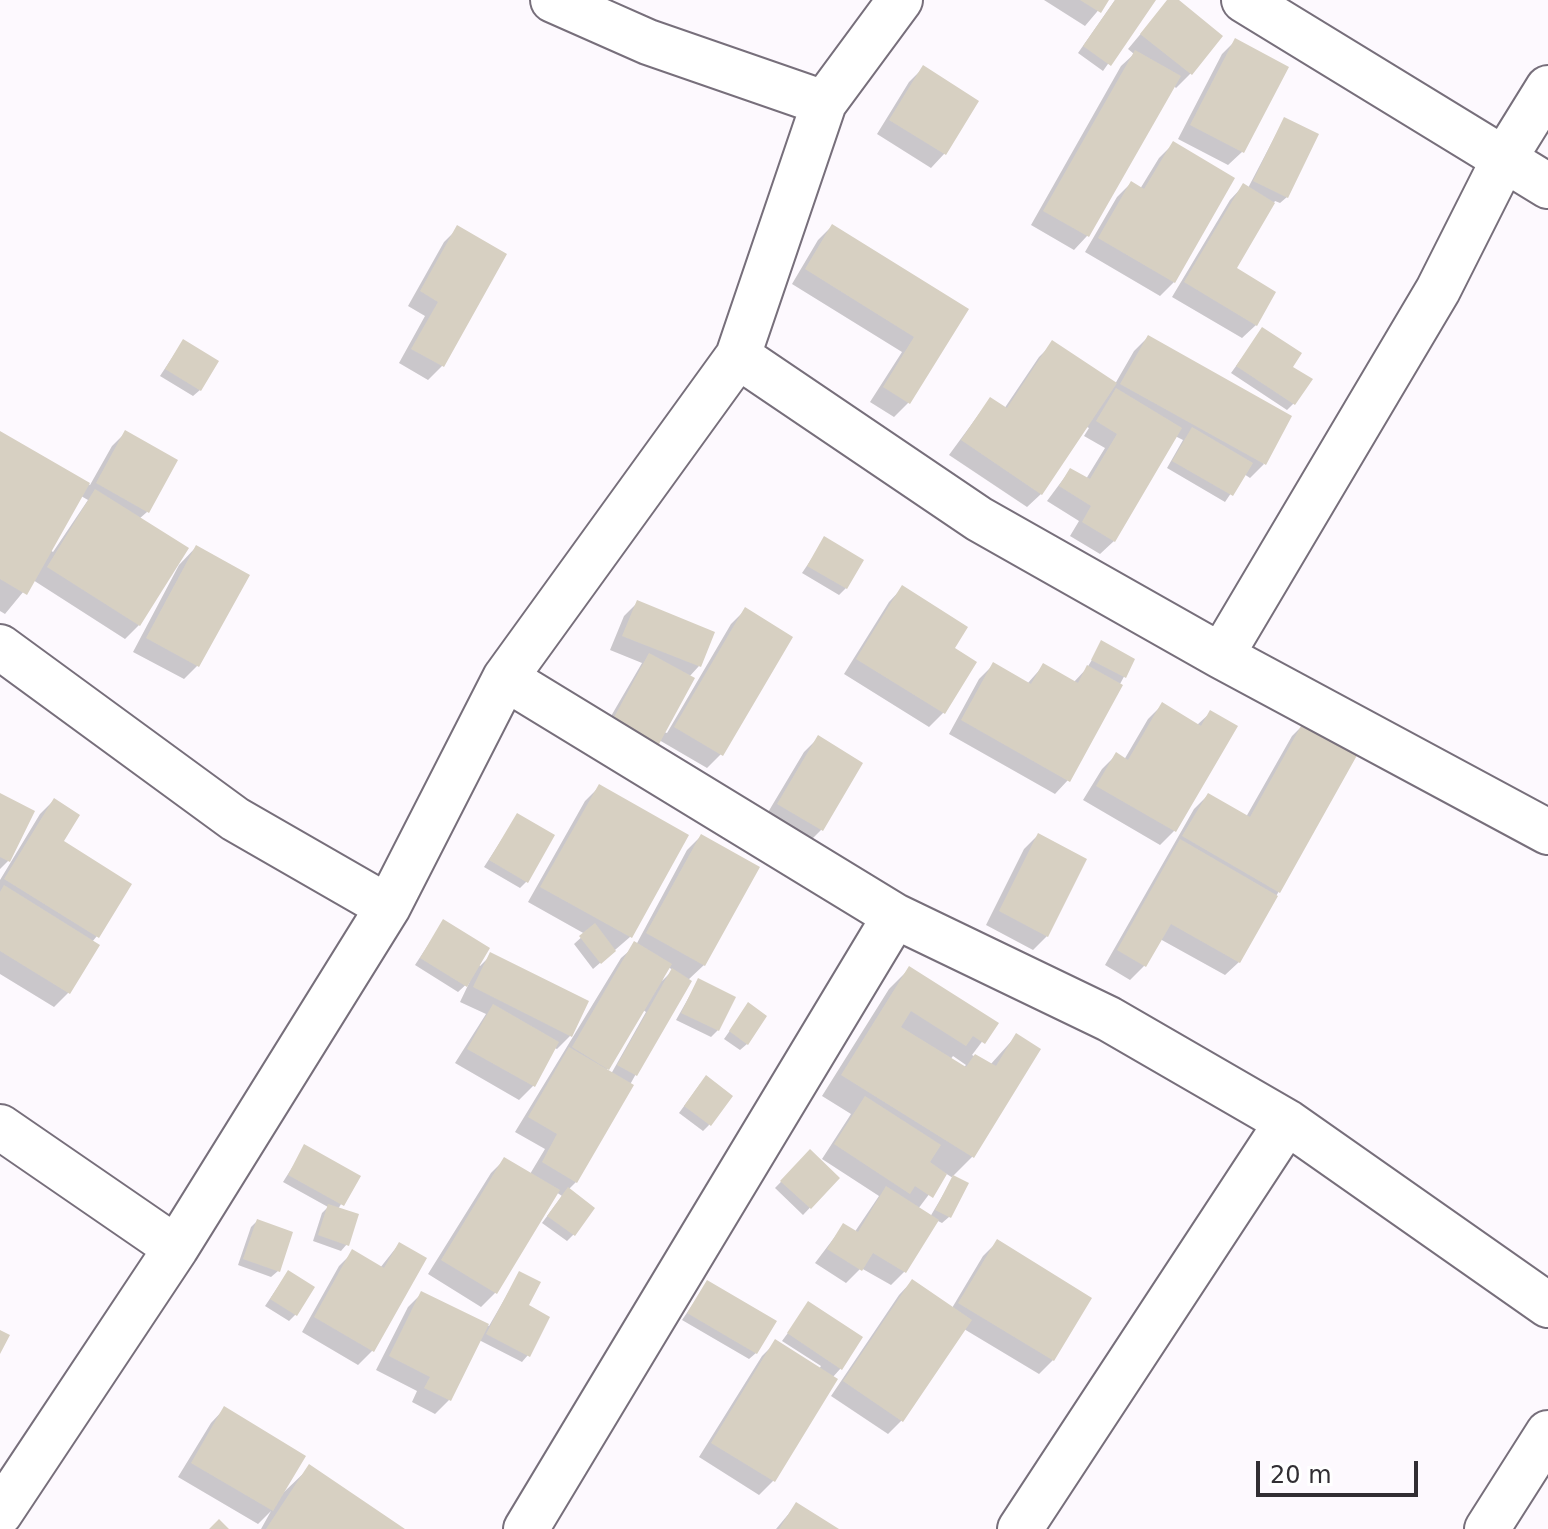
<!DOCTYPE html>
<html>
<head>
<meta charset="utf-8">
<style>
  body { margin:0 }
  #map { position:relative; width:1548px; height:1529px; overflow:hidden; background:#fdf9fe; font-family:"DejaVu Sans",sans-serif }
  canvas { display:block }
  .scale { position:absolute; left:1256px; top:1461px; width:162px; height:36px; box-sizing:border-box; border:4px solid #312e33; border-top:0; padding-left:10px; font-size:24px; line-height:28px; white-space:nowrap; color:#312e33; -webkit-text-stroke:6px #fff; paint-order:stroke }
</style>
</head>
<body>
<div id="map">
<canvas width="1548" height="1529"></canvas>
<div class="scale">20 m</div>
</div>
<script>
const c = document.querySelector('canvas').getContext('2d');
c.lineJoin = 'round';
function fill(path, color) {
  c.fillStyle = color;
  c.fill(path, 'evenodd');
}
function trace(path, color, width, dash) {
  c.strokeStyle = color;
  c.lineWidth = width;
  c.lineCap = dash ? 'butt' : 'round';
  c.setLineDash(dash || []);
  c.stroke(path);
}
fill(new Path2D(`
  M1044,0H1107L1085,26Z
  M1115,0H1153L1103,71L1078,53Z
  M1169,0H1176L1220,36L1190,74L1176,88L1173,85L1087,236L1074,250L1031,225L1121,66L1134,54L1128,49Z
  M1236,40L1242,152L1228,165L1178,139L1222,54Z
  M923,68L977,101L944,154L931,168L877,134L909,82Z
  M1284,119L1287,197L1280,203L1275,201L1235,269L1256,325L1242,338L1172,297L1230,200L1243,186L1248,188Z
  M1173,144L1233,179L1174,282L1160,296L1085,252L1117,197L1131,183L1140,189L1159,158Z
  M832,226L967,309L908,403L894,417L870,402L902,352L792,284L818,240Z
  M458,228L442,366L428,380L399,363L425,316L408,306L444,242Z
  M1262,330L1290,367L1294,403L1287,410L1231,373Z
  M1148,337L1264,464L1250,478L1244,474L1225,502L1167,468L1183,440L1175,436L1114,541L1100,554L1070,536L1079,521L1047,501L1070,470L1086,479L1105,448L1084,436L1089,428L1085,426L1041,494L1027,507L949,455L990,399L1004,409L1039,357L1053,343L1115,384L1134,351Z
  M183,341L200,390L193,396L160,376Z
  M126,432L147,512L139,519V625L125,639L33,580L5,614L0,611V433L90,485L112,446ZM81,496L88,500L53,552L50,550Z
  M825,539L846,588L839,595L802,573Z
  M196,547L198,665L184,679L133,652L179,565Z
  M902,588L952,649L943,713L929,727L844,674L889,602Z
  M638,602L699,666L689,677L664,732L667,733L731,624L745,610L721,754L707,768L659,740L600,735L642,663L610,650L624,616Z
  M1102,643L1133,660L1068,780L1055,794L949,734L979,679L993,665L1027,684L1043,666L1073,683L1087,668Z
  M1162,705L1197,725L1210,713L1235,727L1174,831L1160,845L1083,800L1102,769L1116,755L1124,760L1148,719Z
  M1306,722L1279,891L1239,962L1225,975L1160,939L1144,966L1130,980L1105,965L1194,809L1208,795L1246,817L1292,736Z
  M818,738L821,830L807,844L764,819L804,752Z
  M599,787L686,836L630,937L593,969L574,944L585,934L528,902L585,801Z
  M0,795L10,859L0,869Z
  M54,800L61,842L97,936L92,942L97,946L68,993L54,1007L0,974V880L40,814Z
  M517,816L527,881L520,888L484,867Z
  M1038,835L1047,936L1033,950L986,925L1024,849Z
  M701,836L704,965L688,980L576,1182L568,1190L574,1234L567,1241L542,1223L562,1196L556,1192L495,1293L481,1307L428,1274L491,1173L505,1159L530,1174L545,1149L515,1132L621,958L636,945L687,850ZM668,967L673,970L662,981ZM643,1010L646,1012L611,1074L606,1071Z
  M443,922L480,966L491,955L573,1033L557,1049L554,1048L533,1086L519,1100L455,1063L486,1014L460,1002L470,981L458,992L415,965Z
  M909,969L996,1023L972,1055L990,1065L1016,1036L1039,1050L972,1157L952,1177L966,1184L949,1217L942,1223L936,1220L905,1271L891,1285L861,1268L846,1283L815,1263L843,1226L854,1233L879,1196L822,1159L851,1114L822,1096L889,989ZM953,1056L966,1065L963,1068L950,1060ZM945,1173L953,1178L930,1217L918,1209Z
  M698,981L718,1030L711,1037L676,1020Z
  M748,1005L747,1044L740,1050L724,1039Z
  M700,1084L709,1125L703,1131L679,1113Z
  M305,1147L358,1177L338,1209L347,1244L341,1251L313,1241L322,1213L328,1207L283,1182Z
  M810,1152L838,1178L803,1215L775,1188Z
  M257,1221L278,1271L271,1277L238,1265L251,1227Z
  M997,1242L1053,1360L1039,1374L964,1329L902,1420L888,1434L831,1396L899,1295L912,1281L952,1308L983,1256Z
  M399,1244L372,1351L358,1365L302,1332L339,1266L353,1252L380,1268Z
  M288,1272L296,1314L289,1321L265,1306Z
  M519,1274L526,1306L528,1355L522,1362L479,1340L449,1400L435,1414L412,1402L417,1391L376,1370L408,1307L422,1293L489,1326Z
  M708,1282L756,1353L749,1359L682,1320Z
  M809,1304L841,1368L832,1378L835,1380L773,1481L759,1495L699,1457L762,1356L776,1342L819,1369L821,1366L782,1341Z
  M224,1409L283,1493L310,1467L401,1529H261L271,1511L258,1524L178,1477L211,1423Z
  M796,1505L835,1529H776Z`), '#0003');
fill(new Path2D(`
  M1080,0H1109L1101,13Z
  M1115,0H1156L1111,66L1083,46Z
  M1167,0H1179L1223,36L1192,75L1140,34Z
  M1235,38L1289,67L1244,153L1190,125Z
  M1135,50L1181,76L1089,237L1043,211Z
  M923,65L979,101L946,155L889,120Z
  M1284,117L1319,134L1288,198L1253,181Z
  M1173,141L1235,178L1175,283L1098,238L1131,181L1144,189Z
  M1243,183L1275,203L1237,268L1276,292L1257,326L1184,282Z
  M832,224L969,309L910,404L883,387L914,337L805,269Z
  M457,225L507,254L444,367L411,349L438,302L420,291Z
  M1262,327L1302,353L1293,367L1313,379L1295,405L1236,366Z
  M1148,335L1292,416L1266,465L1120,384Z
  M183,339L219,361L201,391L165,369Z
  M1052,340L1117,383L1042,495L961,440L990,397L1007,408Z
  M1116,388L1182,428L1115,542L1082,522L1091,506L1059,486L1070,468L1090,479L1117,434L1096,421Z
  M1192,427L1253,463L1233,496L1172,461Z
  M125,430L178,460L149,513L96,483Z
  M0,431L90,483L27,595L0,579Z
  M95,489L189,548L140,626L47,567Z
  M824,536L864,560L847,589L807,566Z
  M196,545L250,575L199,667L146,638Z
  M902,585L968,627L955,648L977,662L945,714L856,659Z
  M637,600L715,632L701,667L622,636Z
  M745,607L793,637L723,756L674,727Z
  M1101,640L1135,659L1126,678L1091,660Z
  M649,653L695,678L658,746L612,721Z
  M993,662L1031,684L1043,663L1078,683L1087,665L1123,685L1070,782L961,720Z
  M1162,702L1201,726L1210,710L1238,726L1176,832L1096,786L1116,752L1128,760Z
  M1305,719L1360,750L1280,893L1182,836L1208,793L1250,817Z
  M818,735L863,763L823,831L777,804Z
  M599,784L689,835L632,938L540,887Z
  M0,793L35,811L10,862L0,857Z
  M54,798L80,815L64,841L132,884L99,938L4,879Z
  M517,813L555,835L528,883L489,860Z
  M1038,833L1087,859L1048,937L999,911Z
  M701,834L760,867L705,966L646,933Z
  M1180,839L1278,896L1240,963L1171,924L1146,967L1117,950Z
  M4,885L100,945L70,994L0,951V892Z
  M443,919L490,948L467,987L420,958Z
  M595,923L616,951L601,964L579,936Z
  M634,941L672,964L609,1070L572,1047Z
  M490,952L589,1001L572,1037L473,987Z
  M909,966L999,1023L985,1044L973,1036L966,1046L911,1011L901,1027L966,1067L975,1054L996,1066L1016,1033L1041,1049L974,1158L841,1075Z
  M672,968L692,981L637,1076L617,1065Z
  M698,978L736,997L719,1031L681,1013Z
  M748,1002L767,1016L748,1045L729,1031Z
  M493,1004L559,1042L535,1087L467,1049Z
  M569,1047L634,1085L577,1183L542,1162L557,1134L528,1117Z
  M706,1075L733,1096L711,1126L684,1106Z
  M865,1096L941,1145L930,1162L947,1174L933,1198L915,1186L910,1194L834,1144Z
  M304,1144L361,1176L344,1206L288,1175Z
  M810,1149L840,1178L811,1209L780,1181Z
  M504,1157L560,1190L497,1294L441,1260Z
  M953,1175L969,1183L951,1218L935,1210Z
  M886,1186L939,1220L906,1273L873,1253L862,1271L827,1249L843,1223L858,1232Z
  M568,1187L595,1208L575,1236L547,1216Z
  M328,1204L359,1214L349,1246L318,1235Z
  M257,1219L293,1232L280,1272L243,1259Z
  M997,1239L1092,1298L1054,1361L958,1303Z
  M399,1242L427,1258L374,1352L314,1317L352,1249L384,1268Z
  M288,1270L315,1287L297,1316L270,1299Z
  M519,1271L541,1282L529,1305L550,1317L530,1357L486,1334Z
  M912,1279L972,1320L903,1422L843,1381Z
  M707,1280L777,1321L757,1354L687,1313Z
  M421,1291L489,1324L451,1401L424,1388L430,1377L389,1356Z
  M808,1301L863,1337L842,1370L787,1333Z
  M0,1330L10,1335L0,1354Z
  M775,1339L838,1379L775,1482L711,1443Z
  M224,1406L306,1456L273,1511L191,1463Z
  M309,1464L405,1529H266Z
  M796,1502L839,1529H779Z
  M219,1519L229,1529H209Z`), '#d7d0c2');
const minor = new Path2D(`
  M553,0L648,42L824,103
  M1244,0L1548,186
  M738,356L979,519L1221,656L1548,832
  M0,647L235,819L388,907
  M1221,656L1438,290L1504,159L1548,88
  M505,678L895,916L1109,1019L1287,1122L1548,1305
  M0,1127L176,1248
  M0,1513L176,1248L388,907L505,678L738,356L824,103L900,0
  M526,1529L895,916
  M1020,1529L1287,1122
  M1487,1529L1548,1433`);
trace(minor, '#776f7b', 48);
trace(minor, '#fff', 44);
</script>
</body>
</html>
